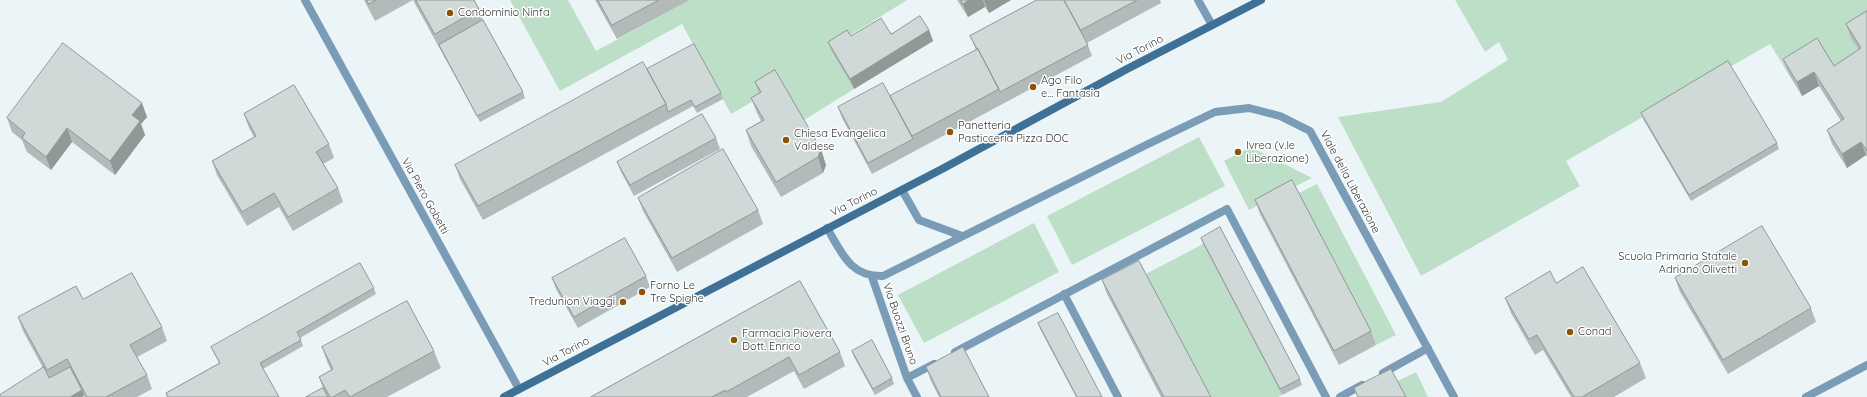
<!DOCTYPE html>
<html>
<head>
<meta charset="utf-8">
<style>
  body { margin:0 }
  canvas { display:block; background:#ebf5f7 }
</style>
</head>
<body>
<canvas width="1867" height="397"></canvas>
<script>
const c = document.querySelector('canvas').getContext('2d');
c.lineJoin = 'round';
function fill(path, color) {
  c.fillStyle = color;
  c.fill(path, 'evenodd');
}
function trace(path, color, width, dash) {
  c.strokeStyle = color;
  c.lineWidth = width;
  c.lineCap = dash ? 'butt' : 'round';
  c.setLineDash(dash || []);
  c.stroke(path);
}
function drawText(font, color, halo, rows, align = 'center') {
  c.font = font + ' Quicksand,sans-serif';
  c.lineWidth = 3;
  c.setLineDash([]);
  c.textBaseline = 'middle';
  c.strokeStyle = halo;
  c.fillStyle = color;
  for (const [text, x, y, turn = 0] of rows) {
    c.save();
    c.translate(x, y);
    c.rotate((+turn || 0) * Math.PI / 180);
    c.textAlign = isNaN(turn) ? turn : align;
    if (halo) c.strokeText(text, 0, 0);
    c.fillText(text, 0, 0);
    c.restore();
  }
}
fill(new Path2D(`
  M510,0H568L596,51L690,0H907L849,36L832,52L854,89L801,122L780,86L731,114L682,24L560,91Z
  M1455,0H1867V62L1839,80L1822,52L1788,73L1770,44L1566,161L1580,186L1421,276L1338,117L1441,102L1508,60L1499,42L1485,52Z
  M1199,137L1225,186L1072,265L1047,216Z
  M1251,147L1312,178L1249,210L1224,161Z
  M1317,184L1396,335L1376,345L1297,194Z
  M1034,223L1059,272L924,343L898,295Z
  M1203,244L1282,395L1278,397H1208L1144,275Z
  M1416,372L1428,397H1404L1396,382Z`), '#bddec7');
trace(new Path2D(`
  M305,0L519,389
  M1198,0L1212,25
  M902,190L919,220L962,236
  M827,228C842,253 850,277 883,276L1146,145L1215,112L1249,108L1280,116L1310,131L1454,397
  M872,277L907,378L917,397
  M1064,294L1118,397
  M955,352L1227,209L1326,397
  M1383,373L1428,348
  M907,378L934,364
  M1340,397L1362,385
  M1806,397L1867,365`), '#7b9cb6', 8);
trace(new Path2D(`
  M504,397L942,169L1127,69L1261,0`), '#3f7197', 8);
fill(new Path2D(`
  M364,0H413L375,21Z
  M413,0H474L479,9L483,20L523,92L525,98L480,122Z
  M595,0H690L617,39Z
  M957,0H1011L989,13L985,7L968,17Z
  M1037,0H1160L1161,3L1087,43L1092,56L872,174L842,118L838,107L891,97L976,50L970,36Z
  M1867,11V157L1866,155L1847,168L1832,144L1827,130L1841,121L1819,86L1802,96L1788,73L1783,59L1834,66L1859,50L1851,38L1846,24Z
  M929,30L933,41L854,89L832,52L828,42L851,36Z
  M647,69L721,93L723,99L697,113L693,106L483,220L460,179L455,165Z
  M755,82L826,165L823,173L781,197L751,146L746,130L761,121L757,113L751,98L759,93Z
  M1641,113L1777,143L1779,149L1691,201L1643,119Z
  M244,114L329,144L334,158L323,164L338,188L343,202L293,231L279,207L247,226L217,175L212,161L254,137L249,128Z
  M147,117L141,124L145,135L115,175L72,142L51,170L27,152L22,140L12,132L7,118Z
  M716,138L720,149L634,196L621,172L617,162Z
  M638,198L758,210L763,224L677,272L643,211Z
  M1255,200L1371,331L1376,345L1339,365L1260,214Z
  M1201,238L1300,379L1302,385L1282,395L1203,244Z
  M646,276L650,287L578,328L556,289L552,278Z
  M1675,278L1811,308L1816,322L1728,374L1680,292Z
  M1102,280L1211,397H1161L1107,294Z
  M800,281L840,352L845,366L804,389L794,371L747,397H591Z
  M1556,283L1640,363L1646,378L1614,397H1571L1543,350L1535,355L1511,313L1505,298Z
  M374,288L376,294L300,338L303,346L263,369L279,397H167L166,393L219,363L211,347Z
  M18,317L162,327L167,341L137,357L147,375L152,389L137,397H85L84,396L0,397L43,368L23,331Z
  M1038,323L1102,397H1076L1040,329Z
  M322,347L434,351L441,368L387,397H306L323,388L319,377L331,370L328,364Z
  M852,351L892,378L894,384L875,395L854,357Z
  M926,367L989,397H939L931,381Z`), '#b2bbb9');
fill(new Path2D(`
  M969,0H983L985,7L968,17L963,4Z
  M984,0H1011L989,13Z
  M929,30L933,41L854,89L850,79Z
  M1814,72L1819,86L1802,96L1797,82Z
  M142,103L147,117L141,124L145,135L115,175L110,161L132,115Z
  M67,128L72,142L51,170L46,157Z
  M1861,142L1866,155L1847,168L1842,154Z
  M821,149L826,165L823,173L818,157Z
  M82,390L84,396L82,397H70Z`), '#919896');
const building = new Path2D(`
  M367,0H376L369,4Z
  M416,0H474L479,9L435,34Z
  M598,0H659L612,25Z
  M961,0H969L963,4Z
  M1037,0H1064L1088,45L1000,92L978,49H977L970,36Z
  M1064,0H1137L1081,30Z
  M1867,11V151L1861,142L1842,154L1827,130L1844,119L1814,72L1797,82L1783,59L1817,38L1834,66L1861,48L1846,24Z
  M920,16L929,30L850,79L828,42L847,30L851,36L881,18L891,34Z
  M483,20L523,92L477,116L439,45Z
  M63,43L142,103L132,115L140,121L110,161L67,128L46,157L22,138L25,133L7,118Z
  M694,44L721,93L695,107L691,100L668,112L666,104L647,69Z
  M978,49L999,89L912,136L890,96Z
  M1728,61L1777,143L1689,195L1641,113Z
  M643,62L666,104L478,206L455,165Z
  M775,70L821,149L818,157L776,182L746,130L764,120L751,98L761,92L755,82Z
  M883,83L913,139L868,163L838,107Z
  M294,85L329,144L316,152L338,188L288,217L274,193L242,212L212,161L256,136L244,114Z
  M702,114L716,138L630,185L617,162Z
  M723,149L758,210L672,258L638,198Z
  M1292,180L1371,331L1334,351L1255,200Z
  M1762,226L1811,308L1723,360L1675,278Z
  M1220,227L1300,379L1280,389L1201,238Z
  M625,238L646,276L574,317L552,278Z
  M1139,261L1211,397H1164L1102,280Z
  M360,263L374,288L297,332L301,340L260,363L279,397H168L166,393L220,363L211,347Z
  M1583,267L1640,363L1582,397H1574L1537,335L1529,339L1505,298L1550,271L1556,283Z
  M132,273L162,327L130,345L147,375L106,397H87L67,359L47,370L18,317L76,286L83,299Z
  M800,281L840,352L799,375L789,357L726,392L725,390L712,397H591Z
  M407,301L434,351L350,397L345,390L333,397H330L319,377L333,369L322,347Z
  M1058,313L1102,397H1077L1038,323Z
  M872,340L892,378L873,389L852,351Z
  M963,347L989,397H941L926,367Z
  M44,367L49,378L70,367L82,390L70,397H0V395Z
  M1391,369L1406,397H1358L1354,388Z
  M323,388L328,397H306Z`);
fill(building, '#cfd9d7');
trace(building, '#919896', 1);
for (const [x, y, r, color] of [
  [450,13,4,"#8b5408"],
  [1033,87,4,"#8b5408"],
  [950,132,4,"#8b5408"],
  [786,140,4,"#8b5408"],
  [1238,152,4,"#8b5408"],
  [1745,263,4,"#8b5408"],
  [642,292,4,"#8b5408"],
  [623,302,4,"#8b5408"],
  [1570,332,4,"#8b5408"],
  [734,340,4,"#8b5408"]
]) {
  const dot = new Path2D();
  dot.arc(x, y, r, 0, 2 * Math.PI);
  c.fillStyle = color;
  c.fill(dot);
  trace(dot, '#fff', 1.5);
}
drawText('11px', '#343838', '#fff', [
  ["Condominio Ninfa",458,13],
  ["Ago Filo",1041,81],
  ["e... Fantasia",1041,94],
  ["Panetteria",958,126],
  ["Pasticceria Pizza DOC",958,139],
  ["Chiesa Evangelica",794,134],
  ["Valdese",794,147],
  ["Ivrea (v.le",1246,146],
  ["Liberazione)",1246,159],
  ["Scuola Primaria Statale",1737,257,"right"],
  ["Adriano Olivetti",1737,270,"right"],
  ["Forno Le",650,286],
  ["Tre Spighe",650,299],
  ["Tredunion Viaggi",615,302,"right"],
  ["Conad",1578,332],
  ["Farmacia Piovera",742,334],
  ["Dott. Enrico",742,347]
], 'left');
drawText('11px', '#343838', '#fff', [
  ["Via Torino",1140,50,-28],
  ["Viale della Liberazione",1350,182,62],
  ["Via Piero Gobetti",425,196,61],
  ["Via Torino",854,202,-27],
  ["Via Buozzi Bruno",900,324,71],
  ["Via Torino",566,352,-28]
]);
</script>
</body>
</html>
